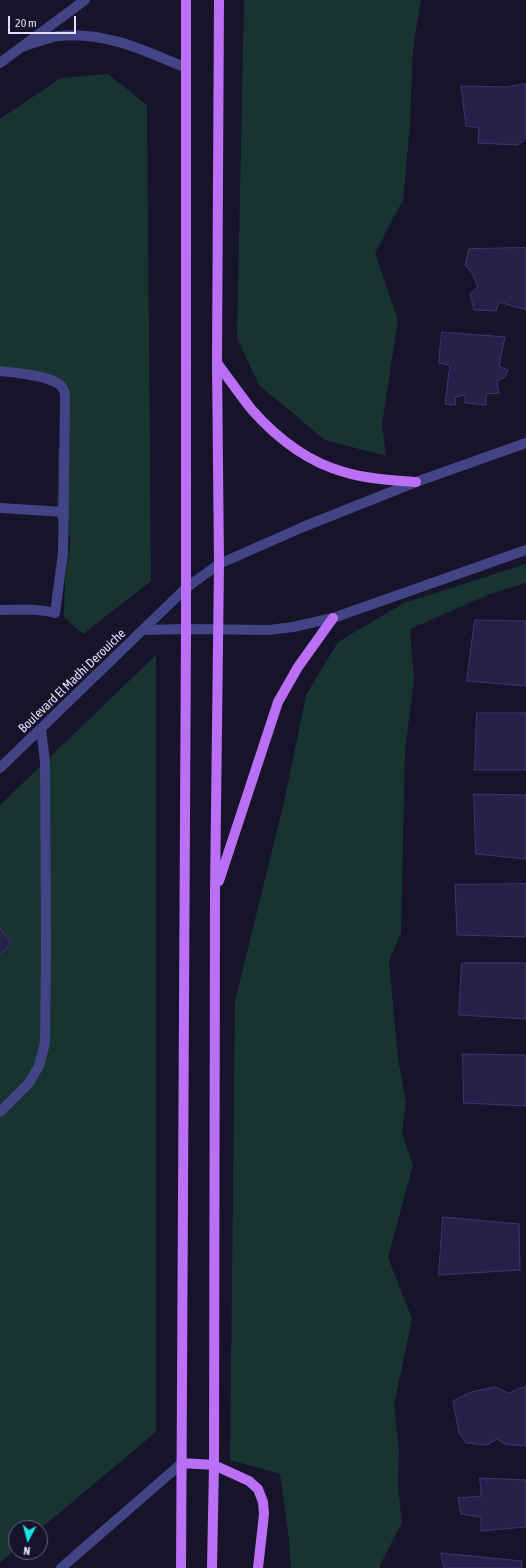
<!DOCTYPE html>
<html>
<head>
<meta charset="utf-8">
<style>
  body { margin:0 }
  #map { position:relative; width:526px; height:1568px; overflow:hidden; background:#16132a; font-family:"Asap Condensed",sans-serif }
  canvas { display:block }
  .north { position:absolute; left:8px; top:1520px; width:40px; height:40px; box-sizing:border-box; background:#16132a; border:1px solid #67657e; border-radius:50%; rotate:186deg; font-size:11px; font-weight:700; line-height:16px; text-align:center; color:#e1dffd }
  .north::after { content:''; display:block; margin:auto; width:14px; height:18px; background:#1ae5ed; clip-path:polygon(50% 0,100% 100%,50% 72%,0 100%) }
  .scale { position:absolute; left:8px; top:16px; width:68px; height:18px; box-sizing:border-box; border:2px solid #e1dffd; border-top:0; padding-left:5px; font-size:12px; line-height:14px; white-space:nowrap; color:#e1dffd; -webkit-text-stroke:3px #16132a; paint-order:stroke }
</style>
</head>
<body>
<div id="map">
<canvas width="526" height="1568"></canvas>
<div class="north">N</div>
<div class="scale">20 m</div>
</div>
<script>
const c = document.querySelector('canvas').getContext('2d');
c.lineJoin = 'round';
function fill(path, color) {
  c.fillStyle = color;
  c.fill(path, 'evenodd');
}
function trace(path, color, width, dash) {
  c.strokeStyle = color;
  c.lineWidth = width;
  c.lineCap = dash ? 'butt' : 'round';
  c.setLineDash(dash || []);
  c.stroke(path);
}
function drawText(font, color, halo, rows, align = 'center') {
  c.font = font + ' "Asap Condensed",sans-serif';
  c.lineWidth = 3.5;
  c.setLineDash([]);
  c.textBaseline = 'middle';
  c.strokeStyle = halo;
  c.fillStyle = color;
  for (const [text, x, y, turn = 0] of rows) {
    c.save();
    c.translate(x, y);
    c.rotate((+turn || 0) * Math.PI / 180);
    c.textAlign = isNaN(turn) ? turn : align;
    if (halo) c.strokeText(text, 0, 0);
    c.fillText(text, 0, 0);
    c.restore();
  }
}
fill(new Path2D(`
  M244,0H421L413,49L410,126L403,200L375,253L398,320L382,424L386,456L325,440L259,385L237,338Z
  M108,74L147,105L151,581L83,634L64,617L65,578L71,538L57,518L58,452L68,410L53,377L0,366V119L61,78Z
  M526,564V583L490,594L410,629L414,680L405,751L401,933L389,961L398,1058L406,1103L402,1133L413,1165L388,1257L412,1319L394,1405L399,1450L398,1487L402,1522L380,1565V1568H291L288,1530L280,1474L230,1460L235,1001L285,798L306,695L338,642L404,603Z
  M156,655V1432L40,1529L16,1528V1549L0,1563V805Z`), '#173431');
const building = new Path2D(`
  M526,84V138L518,145L478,143L479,128L466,126L461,86L506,87Z
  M526,248V310L499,302L496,311L474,310L470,294L478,287L472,273L465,265L469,249Z
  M442,332L505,337L499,366L508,370L505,377L497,381L499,393L486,394V405L465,403V395L455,397L456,405L445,404L450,365L439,363Z
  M475,620L526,621V686L467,681Z
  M477,713H526V770H475Z
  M474,794L526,795V859L476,854Z
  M526,884V937L457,935L455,885Z
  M0,928L11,943L0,955Z
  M462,963H526V1019L459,1015Z
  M463,1054L526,1055V1106L464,1103Z
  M443,1217L519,1224L520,1270L439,1275Z
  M526,1386V1446L505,1444L497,1439L487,1445L466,1443L459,1433L453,1401L471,1392L495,1387L509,1393Z
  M480,1478L526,1480V1527L481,1531V1517L461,1514L458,1498L481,1496Z
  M441,1553L522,1561V1568H444Z`);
fill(building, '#27214a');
trace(building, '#3d3574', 1);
trace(new Path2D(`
  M22,47C34,43 46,38 58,36C104,31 144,50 186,68
  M0,63L85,0
  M0,371C16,373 45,375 59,384C63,387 65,392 65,397L63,553L55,613C37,608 19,610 0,610
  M0,508L64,512
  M144,630L186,629L269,630L293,627L333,618L526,550
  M0,768L186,588L219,564L303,527L416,482L526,443
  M0,1112L29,1083L39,1066L45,1043L46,947L45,762L41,729
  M61,1568L182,1463`), '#424486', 10);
trace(new Path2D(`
  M217,363C229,379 240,395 252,410C276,437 308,462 344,472C367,479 392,480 416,482
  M219,881L278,702L298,667L333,618
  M182,1463L214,1465L249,1481L258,1489L263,1502L264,1514L258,1568
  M181,1568L186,629V0
  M212,1568L214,1465L215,891L219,564L217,363L219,0`), '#ba6ff4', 10);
drawText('13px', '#e1dffd', '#16132a', [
  ["Boulevard El Madhi Derouiche",72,681,-44]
]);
</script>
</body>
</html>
